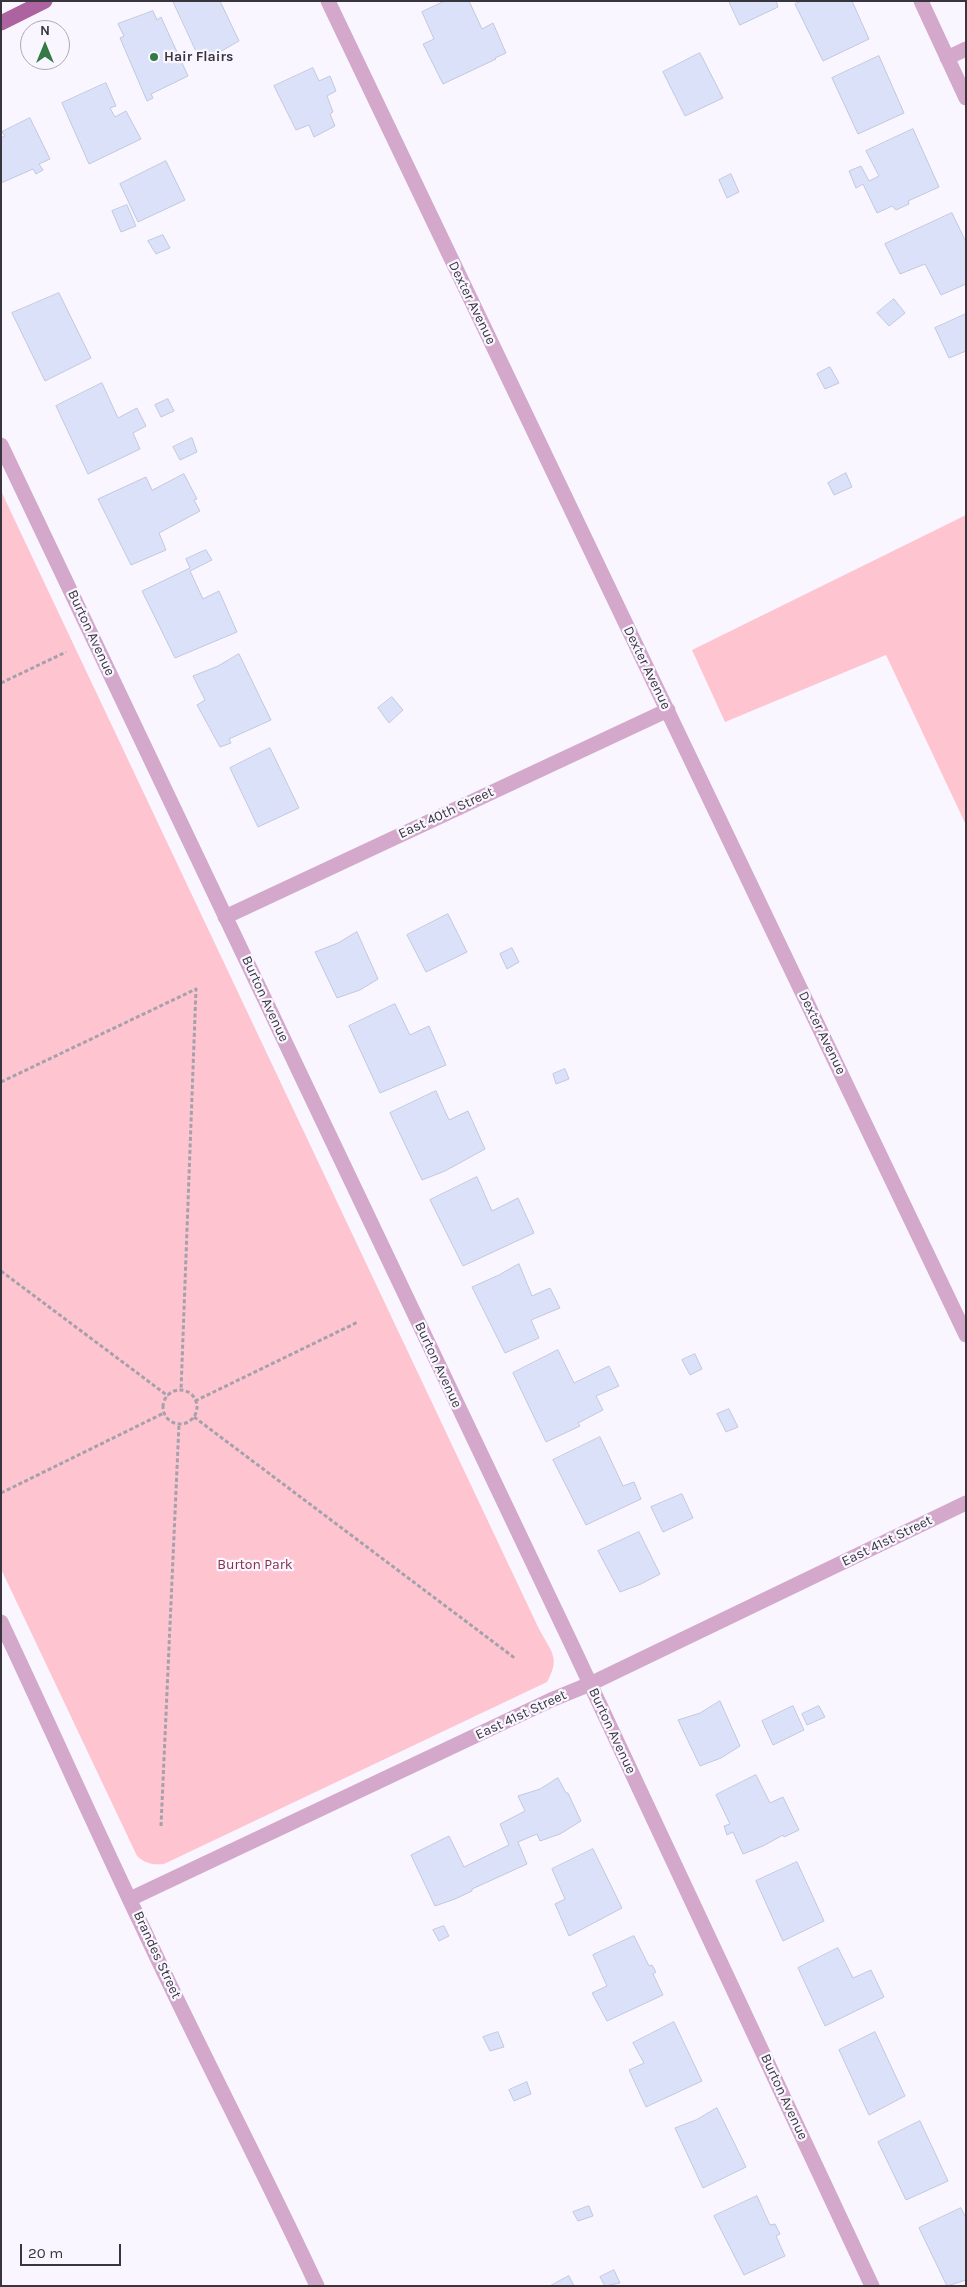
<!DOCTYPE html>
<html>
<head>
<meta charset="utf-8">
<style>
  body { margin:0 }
  #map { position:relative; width:967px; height:2287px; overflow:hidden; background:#f9f6ff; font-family:Karla,sans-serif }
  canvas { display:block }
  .frame { position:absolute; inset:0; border:2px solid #39353e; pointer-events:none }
  .north { position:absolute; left:20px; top:20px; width:50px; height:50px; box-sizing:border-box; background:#f9f6ff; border:1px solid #aca9b2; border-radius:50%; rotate:0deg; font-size:14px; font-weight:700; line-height:20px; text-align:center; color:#39353e }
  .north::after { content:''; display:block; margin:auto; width:18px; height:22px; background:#337a46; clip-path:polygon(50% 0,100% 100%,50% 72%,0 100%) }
  .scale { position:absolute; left:20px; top:2244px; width:101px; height:22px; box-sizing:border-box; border:2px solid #39353e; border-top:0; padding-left:6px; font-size:15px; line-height:18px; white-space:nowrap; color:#39353e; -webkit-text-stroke:4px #f9f6ff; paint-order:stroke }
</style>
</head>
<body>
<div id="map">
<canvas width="967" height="2287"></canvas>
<div class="frame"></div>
<div class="north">N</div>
<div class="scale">20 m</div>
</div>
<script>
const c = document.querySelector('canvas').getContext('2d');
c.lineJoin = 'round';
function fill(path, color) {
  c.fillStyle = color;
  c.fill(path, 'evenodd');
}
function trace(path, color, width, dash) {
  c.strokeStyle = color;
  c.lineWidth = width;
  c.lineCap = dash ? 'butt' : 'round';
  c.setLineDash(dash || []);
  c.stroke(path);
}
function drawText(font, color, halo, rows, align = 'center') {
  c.font = font + ' Karla,sans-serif';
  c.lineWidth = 4.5;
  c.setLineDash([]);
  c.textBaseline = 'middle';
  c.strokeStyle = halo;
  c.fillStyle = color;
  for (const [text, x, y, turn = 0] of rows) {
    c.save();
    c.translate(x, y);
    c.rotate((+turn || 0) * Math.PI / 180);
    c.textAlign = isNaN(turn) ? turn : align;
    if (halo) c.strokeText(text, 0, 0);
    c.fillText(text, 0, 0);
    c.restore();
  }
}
fill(new Path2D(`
  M1,491L539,1629C551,1652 561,1657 547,1682L164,1864C153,1865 146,1864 137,1856L1,1569Z
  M966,515V825L886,655L725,722L692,650Z`), '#fec5d1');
const building = new Path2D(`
  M173,1H220L239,41L218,53L221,57L211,61L208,56L200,59Z
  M445,1H469L482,29L493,23L506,53L495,58L496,59L443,84L423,44L434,39L422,12Z
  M729,1H776L778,7L740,25Z
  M802,1H852L869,39L823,61L795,4Z
  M153,11L157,20L161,17L188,76L151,94L153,98L147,101L120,38L124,36L118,24Z
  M700,53L723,98L685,116L663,72Z
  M879,56L904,113L858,134L832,78Z
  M313,68L319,81L330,76L336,91L327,96L333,112L330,114L335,126L314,137L309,125L296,130L274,86Z
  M106,83L116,106L110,108L115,117L126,111L141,139L89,164L62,103Z
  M30,118L50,159L39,164L43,170L36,174L33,169L1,183V138L5,136L2,132Z
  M913,129L939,187L908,201L909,204L896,210L892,206L877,213L863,184L856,188L849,171L861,166L869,181L879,176L866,151Z
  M166,161L185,200L138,222L120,184Z
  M731,174L739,192L727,198L719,180Z
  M127,205L136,226L121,232L112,211Z
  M952,213L966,242V284L941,295L925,264L900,274L885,244Z
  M163,235L170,248L156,254L148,241Z
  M59,293L91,358L45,381L12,313Z
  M894,299L905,313L889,326L877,313Z
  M966,314V351L949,358L935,328Z
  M830,367L839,383L825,389L817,374Z
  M102,383L118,418L137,408L146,426L133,433L140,449L88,474L56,406Z
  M168,399L174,411L161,417L155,405Z
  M192,438L197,452L180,460L173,447Z
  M846,473L852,487L834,495L828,483Z
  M184,474L197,499L194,500L200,511L159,533L166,550L131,565L98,499L146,477L152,490Z
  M206,550L212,560L190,571L203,599L219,591L237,632L175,658L142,591L190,568L186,559Z
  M239,654L271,720L229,739L231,743L220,747L197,705L205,700L193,676L218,666Z
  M392,697L403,710L389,723L378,708Z
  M270,748L299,808L258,827L230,768Z
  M448,914L467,952L426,972L407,935Z
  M357,932L378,979L360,990L337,998L315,952L338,943Z
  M512,948L519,962L507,969L500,954Z
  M395,1004L410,1035L429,1026L446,1065L380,1093L349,1026Z
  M565,1069L569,1079L556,1084L553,1074Z
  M436,1091L449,1120L468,1111L485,1149L445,1171L422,1180L390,1113Z
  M477,1177L492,1211L518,1198L534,1233L463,1266L430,1200Z
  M519,1264L532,1296L550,1288L560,1308L531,1320L539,1338L505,1353L472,1287L499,1275Z
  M558,1350L574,1383L609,1366L619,1386L596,1396L603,1410L578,1423L580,1426L546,1442L513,1373Z
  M695,1354L702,1369L690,1375L682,1360Z
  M729,1409L738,1427L726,1432L717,1414Z
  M600,1437L623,1486L634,1482L641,1499L586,1525L553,1460Z
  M682,1494L693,1518L663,1532L651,1507Z
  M639,1532L660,1574L641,1584L620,1592L598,1551Z
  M720,1701L740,1746L721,1758L700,1766L678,1720L700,1713Z
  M793,1706L804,1730L773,1745L762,1721Z
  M819,1706L825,1717L807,1725L802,1714Z
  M756,1775L770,1803L783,1797L799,1830L784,1837L783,1835L763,1846L743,1854L733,1832L727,1835L724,1826L730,1824L716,1795Z
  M558,1778L566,1793H568L581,1821L560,1834L540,1841L537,1834L518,1842L527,1864L472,1889V1891L455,1899L435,1906L411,1855L449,1836L464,1867L509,1845L500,1824L525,1811L518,1796L540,1789Z
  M593,1849L622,1908L569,1936L555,1904L565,1899L552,1869Z
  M797,1862L824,1921L783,1941L756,1881Z
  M444,1926L449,1936L439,1941L433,1930Z
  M634,1936L649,1966L652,1965L656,1972L653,1974L663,1995L607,2021L592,1993L607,1986L593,1955Z
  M838,1948L853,1978L871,1970L884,1997L825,2026L798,1968Z
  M674,2022L702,2081L646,2107L629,2070L644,2063L633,2043Z
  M498,2032L504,2047L490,2051L483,2037Z
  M875,2032L905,2096L869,2115L839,2050Z
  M527,2082L531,2094L514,2101L509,2090Z
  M717,2108L746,2167L703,2188L675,2128L696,2120Z
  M920,2121L948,2181L906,2200L878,2142Z
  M757,2196L770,2225L775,2224L780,2234L776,2236L785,2256L744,2275L714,2216Z
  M589,2206L593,2216L578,2221L573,2212Z
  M961,2208L966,2218V2280L947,2286L919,2228Z
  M614,2270L620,2283L605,2286L600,2277Z
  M569,2276L574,2286H550Z`);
fill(building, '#dbe1f8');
trace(building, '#c1c8de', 1);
trace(new Path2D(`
  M1,683L66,652
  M1,1082L196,989L181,1390
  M1,1271L168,1396
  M163 1407a17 17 0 1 1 34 0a17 17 0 1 1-34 0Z
  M195,1401L358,1322
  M194,1417L516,1659
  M1,1493L164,1413
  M161,1826L179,1424`), '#a4a1aa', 3, [4, 2.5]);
trace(new Path2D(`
  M328,1L966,1335
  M921,1L966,98
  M947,58L966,49
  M1,445L570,1641L872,2286
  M225,917L668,710
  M1,1622C49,1724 95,1827 143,1928C199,2049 261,2165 317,2286
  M130,1899L551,1700L590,1684L966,1503`), '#d3a8ca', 15);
trace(new Path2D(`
  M1,23L45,1`), '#ae63a1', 15);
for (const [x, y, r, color] of [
  [154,57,5,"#337a46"]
]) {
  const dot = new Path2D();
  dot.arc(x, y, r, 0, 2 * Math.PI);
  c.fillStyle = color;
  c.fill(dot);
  trace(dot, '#f9f6ff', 2);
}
drawText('bold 14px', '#39353e', '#f9f6ff', [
  ["Hair Flairs",164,57]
], 'left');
drawText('14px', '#39353e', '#f9f6ff', [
  ["Dexter Avenue",472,303,64],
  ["Burton Avenue",91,633,65],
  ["Dexter Avenue",647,668,64],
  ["East 40th Street",446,813,-25],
  ["Burton Avenue",265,999,65],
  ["Dexter Avenue",822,1033,64],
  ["Burton Avenue",438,1365,65],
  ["East 41st Street",887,1541,-26],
  ["East 41st Street",521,1715,-25],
  ["Burton Avenue",612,1731,65],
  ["Brandes Street",157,1955,65],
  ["Burton Avenue",784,2097,65]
]);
drawText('14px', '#85314a', '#f9f6ff', [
  ["Burton Park",255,1565]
]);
</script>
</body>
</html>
